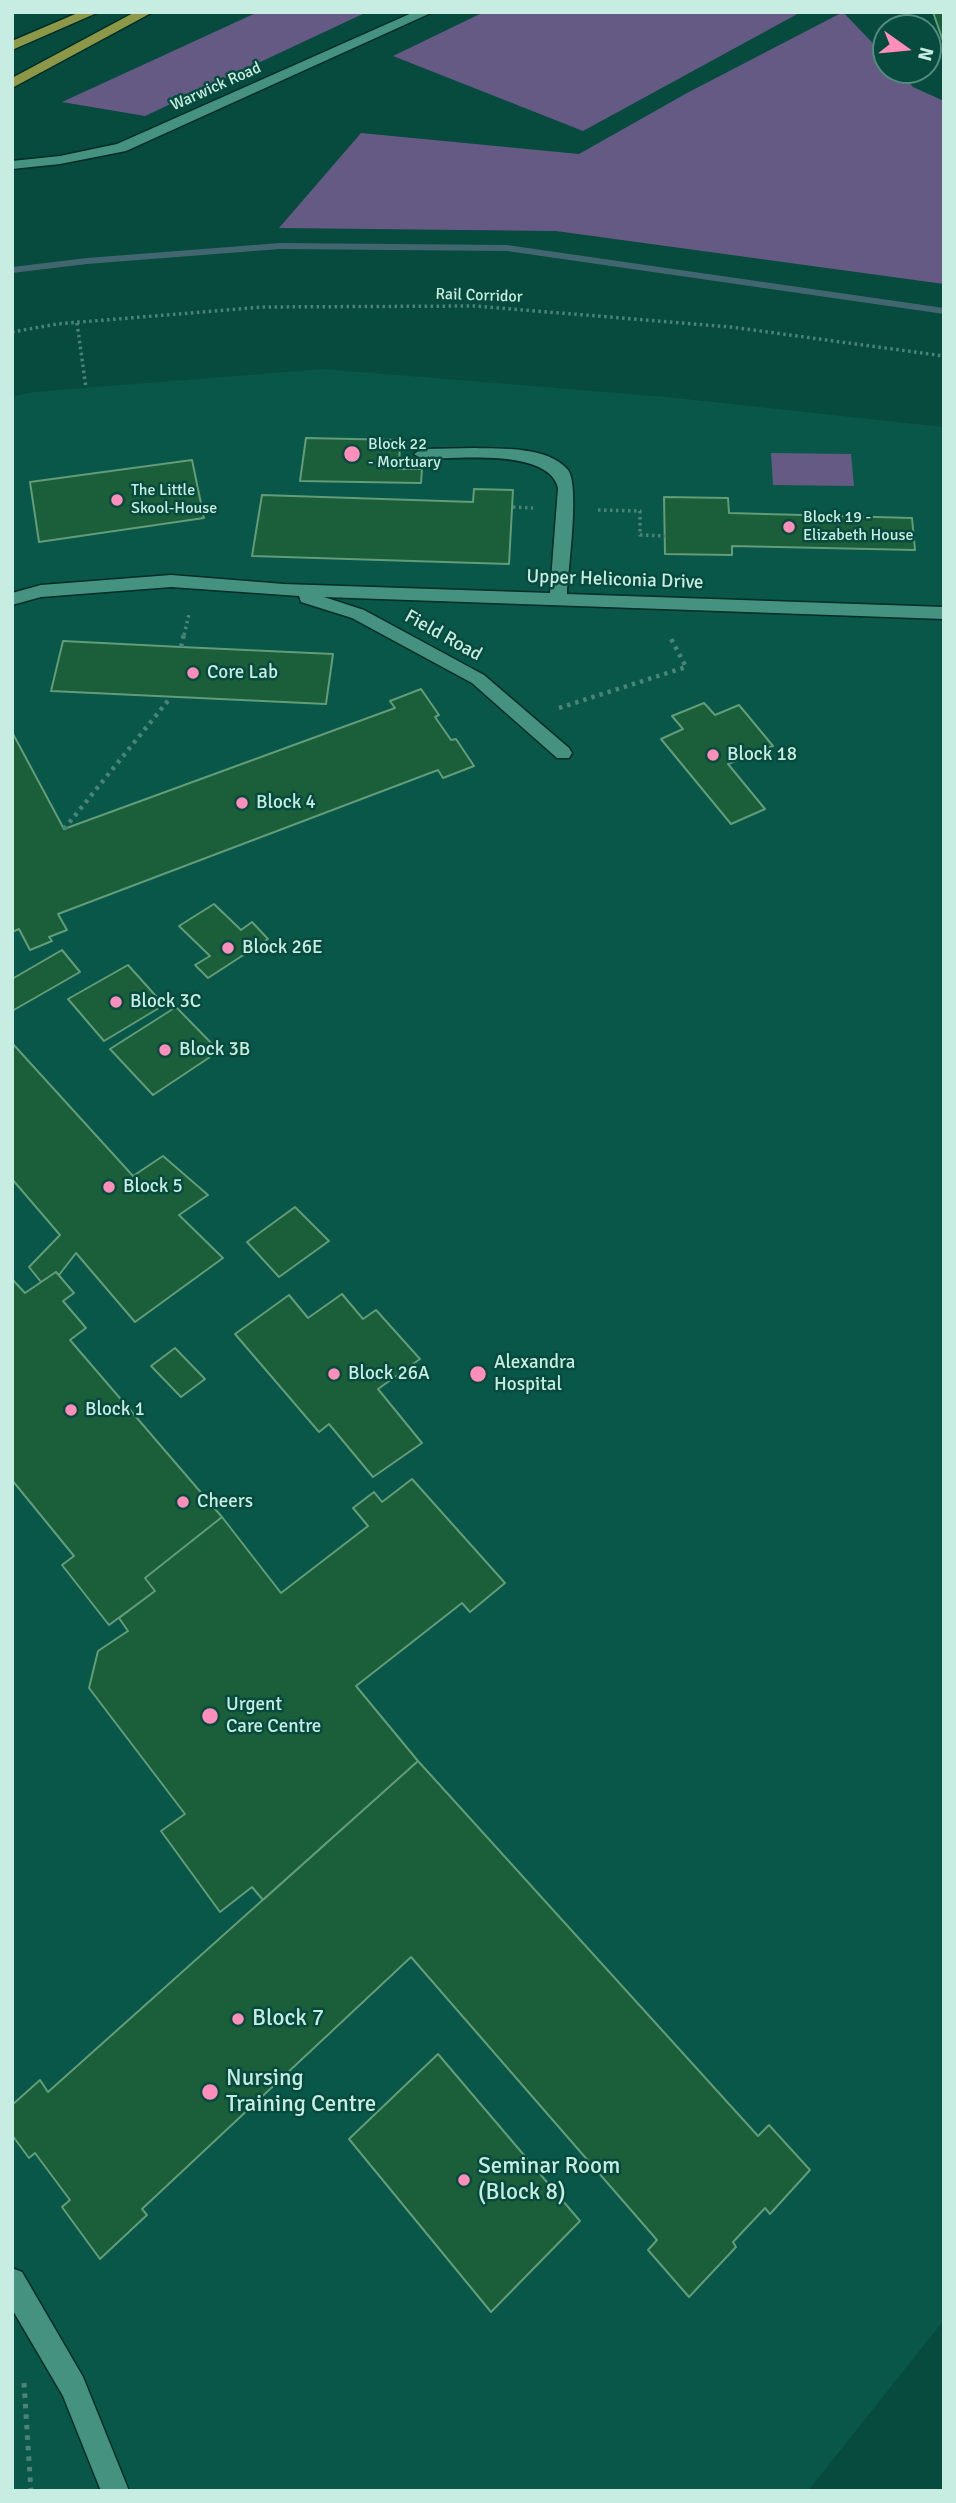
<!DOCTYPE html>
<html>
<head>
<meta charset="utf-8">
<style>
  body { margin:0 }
  #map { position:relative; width:956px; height:2503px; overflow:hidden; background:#074a3e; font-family:Signika,sans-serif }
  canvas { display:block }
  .frame { position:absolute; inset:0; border:14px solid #c7ece1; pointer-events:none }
  .north { position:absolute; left:872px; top:14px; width:70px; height:70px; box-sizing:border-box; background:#074a3e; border:2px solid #548b7f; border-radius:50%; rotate:105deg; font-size:19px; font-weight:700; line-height:28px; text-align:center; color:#c7ece1 }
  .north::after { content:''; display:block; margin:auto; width:24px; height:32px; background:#ff8eba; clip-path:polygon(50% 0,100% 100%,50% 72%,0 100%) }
</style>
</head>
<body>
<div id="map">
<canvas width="956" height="2503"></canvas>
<div class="frame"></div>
<div class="north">N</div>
</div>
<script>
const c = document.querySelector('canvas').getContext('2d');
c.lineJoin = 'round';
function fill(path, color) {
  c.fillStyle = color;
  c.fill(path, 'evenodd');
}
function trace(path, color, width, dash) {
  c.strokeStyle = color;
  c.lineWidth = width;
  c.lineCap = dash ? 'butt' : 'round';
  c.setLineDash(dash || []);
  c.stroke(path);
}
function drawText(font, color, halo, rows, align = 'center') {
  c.font = font + ' Signika,sans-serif';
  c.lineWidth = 5;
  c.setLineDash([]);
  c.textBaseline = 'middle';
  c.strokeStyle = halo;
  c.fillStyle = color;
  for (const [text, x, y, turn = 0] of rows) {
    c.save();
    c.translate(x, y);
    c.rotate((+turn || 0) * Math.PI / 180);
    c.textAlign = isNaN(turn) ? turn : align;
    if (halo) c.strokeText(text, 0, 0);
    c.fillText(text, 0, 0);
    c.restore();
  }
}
fill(new Path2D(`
  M324,369L667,397L944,427V2320L808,2491H12V397L32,392Z`), '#085749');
fill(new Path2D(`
  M258,12H367L145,116L62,102Z
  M484,12H801L583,131L393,56Z
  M843,12L886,57V70H898L913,87L944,101V284L556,231L279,228L361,133L579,154L687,93Z
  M771,453L851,454L854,486L773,485Z`), '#655a84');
fill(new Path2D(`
  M280,243L507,245L944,308V314L507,251L280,249L87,264L12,273V267L87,258Z`), '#426670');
const building = new Path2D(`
  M933,12H944V44Z
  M306,438L400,440L399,469H422L421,483L300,481Z
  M192,460L204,518L39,542L30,482Z
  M474,489L513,490L509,564L252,556L262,495L473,502Z
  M664,497L728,498L729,513L912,518L915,550L732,546V555L665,554Z
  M63,641L181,647L333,654L326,704L51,691Z
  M421,689L439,715L435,717L451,740L456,739L474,766L443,778L438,770L58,914L67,930L49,937L52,941L30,950L19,929L12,932V732L64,829L395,708L390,701Z
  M704,703L715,715L739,705L773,746L728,764L765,809L731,824L661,739L683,729L672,716Z
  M214,904L241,930L252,922L268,939L208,978L195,965L210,956L179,926Z
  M62,950L80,972L12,1011V979Z
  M128,965L164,1005L104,1041L68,999Z
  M176,1007L219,1051L153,1095L110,1049Z
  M12,1043L133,1176L163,1156L208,1195L179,1215L223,1258L135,1322L76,1253L59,1275L56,1272L41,1282L29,1267L60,1235L12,1179Z
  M295,1207L329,1241L279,1277L247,1242Z
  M56,1272L74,1293L63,1301L86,1328L70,1340L222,1517L145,1578L155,1591L109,1625L62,1565L74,1556L12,1480V1279L25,1293Z
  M342,1294L363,1319L376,1310L420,1359L378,1389L422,1443L373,1477L329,1424L319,1432L235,1334L289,1295L308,1318Z
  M175,1348L205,1379L181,1397L151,1366Z
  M412,1479L505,1583L470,1612L462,1603L356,1686L418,1761L263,1900L252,1887L220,1912L161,1831L185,1814L89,1688L98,1651L128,1631L119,1618L155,1591L145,1578L222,1517L281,1593L368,1526L353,1508L374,1492L382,1502Z
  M418,1761L758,2136L769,2125L810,2170L770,2214L765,2208L733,2242L736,2247L689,2297L648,2250L657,2240L411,1957L142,2209L147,2215L100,2259L62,2207L70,2200L35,2153L29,2158L12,2135V2105L40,2080L48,2092Z
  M438,2054L580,2221L491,2312L349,2139Z`);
fill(building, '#1b5e3a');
trace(building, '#629c78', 2);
const lane = new Path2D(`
  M475,448C502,449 548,446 568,470C580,486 568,570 567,594L944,607V619L324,597L364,610L484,675L569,748L572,753L569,758H557L472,683L352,618L301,602L299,596L171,587L41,597L12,605V593L41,585L171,575L284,584L550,593L558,488C549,448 455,459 422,459L414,454L422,449Z
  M12,2268L22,2272L83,2377L129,2491H101L63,2396L12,2309Z`);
const street = new Path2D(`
  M414,12H433L126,151L60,164L12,169V161L60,156L117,144Z`);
const highway = new Path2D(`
  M80,12H99L12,50V41Z
  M135,12H153L12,88V78Z`);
trace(lane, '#012d25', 3);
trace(street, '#012d25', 3);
trace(highway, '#012d25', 3);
trace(new Path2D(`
  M77,323L86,388
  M12,332L57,324L262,307L475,306L731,327L944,356
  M513,507L533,508
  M598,510L640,511V535L665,536
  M184,635L189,614`), '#4b8377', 3.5, [2.5, 3.5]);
trace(new Path2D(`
  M181,647L184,634
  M559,708L686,667L669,635
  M64,829L171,697`), '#4b8377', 4.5, [3.5, 5]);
trace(new Path2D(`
  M24,2383L31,2491`), '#4b8377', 5, [4.5, 6]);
fill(lane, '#459280');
fill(street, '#459280');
fill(highway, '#8c9847');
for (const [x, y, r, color] of [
  [352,454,9,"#ff8eba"],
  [117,500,7,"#ff8eba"],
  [789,527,7,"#ff8eba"],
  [193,673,7,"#ff8eba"],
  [713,755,7,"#ff8eba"],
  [242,803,7,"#ff8eba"],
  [228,948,7,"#ff8eba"],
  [116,1002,7,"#ff8eba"],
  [165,1050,7,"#ff8eba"],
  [109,1187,7,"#ff8eba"],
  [334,1374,7,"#ff8eba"],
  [478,1374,9,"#ff8eba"],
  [71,1410,7,"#ff8eba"],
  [183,1502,7,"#ff8eba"],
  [210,1716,9,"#ff8eba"],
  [238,2019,7,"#ff8eba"],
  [210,2092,9,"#ff8eba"],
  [464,2180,7,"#ff8eba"]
]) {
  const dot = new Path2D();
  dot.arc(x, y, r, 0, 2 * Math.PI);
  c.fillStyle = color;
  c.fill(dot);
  trace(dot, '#074a3e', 2.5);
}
drawText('16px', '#c7ece1', '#074a3e', [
  ["Warwick Road",216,87,-24],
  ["Rail Corridor",479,296,2]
]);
drawText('16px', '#c7ece1', '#074a3e', [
  ["Block 22",368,445],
  ["- Mortuary",368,463],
  ["The Little",131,491],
  ["Skool-House",131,509],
  ["Block 19 -",803,518],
  ["Elizabeth House",803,536]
], 'left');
drawText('19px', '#c7ece1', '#074a3e', [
  ["Upper Heliconia Drive",615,580,2],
  ["Field Road",443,636,29]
]);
drawText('19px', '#c7ece1', '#074a3e', [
  ["Core Lab",207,673],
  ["Block 18",727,755],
  ["Block 4",256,803],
  ["Block 26E",242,948],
  ["Block 3C",130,1002],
  ["Block 3B",179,1050],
  ["Block 5",123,1187],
  ["Alexandra",494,1363],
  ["Hospital",494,1385],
  ["Block 26A",348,1374],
  ["Block 1",85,1410],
  ["Cheers",197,1502],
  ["Urgent",226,1705],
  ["Care Centre",226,1727]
], 'left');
drawText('23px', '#c7ece1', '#074a3e', [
  ["Block 7",252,2019],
  ["Nursing",226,2079],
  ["Training Centre",226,2105],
  ["Seminar Room",478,2167],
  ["(Block 8)",478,2193]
], 'left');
</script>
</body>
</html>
